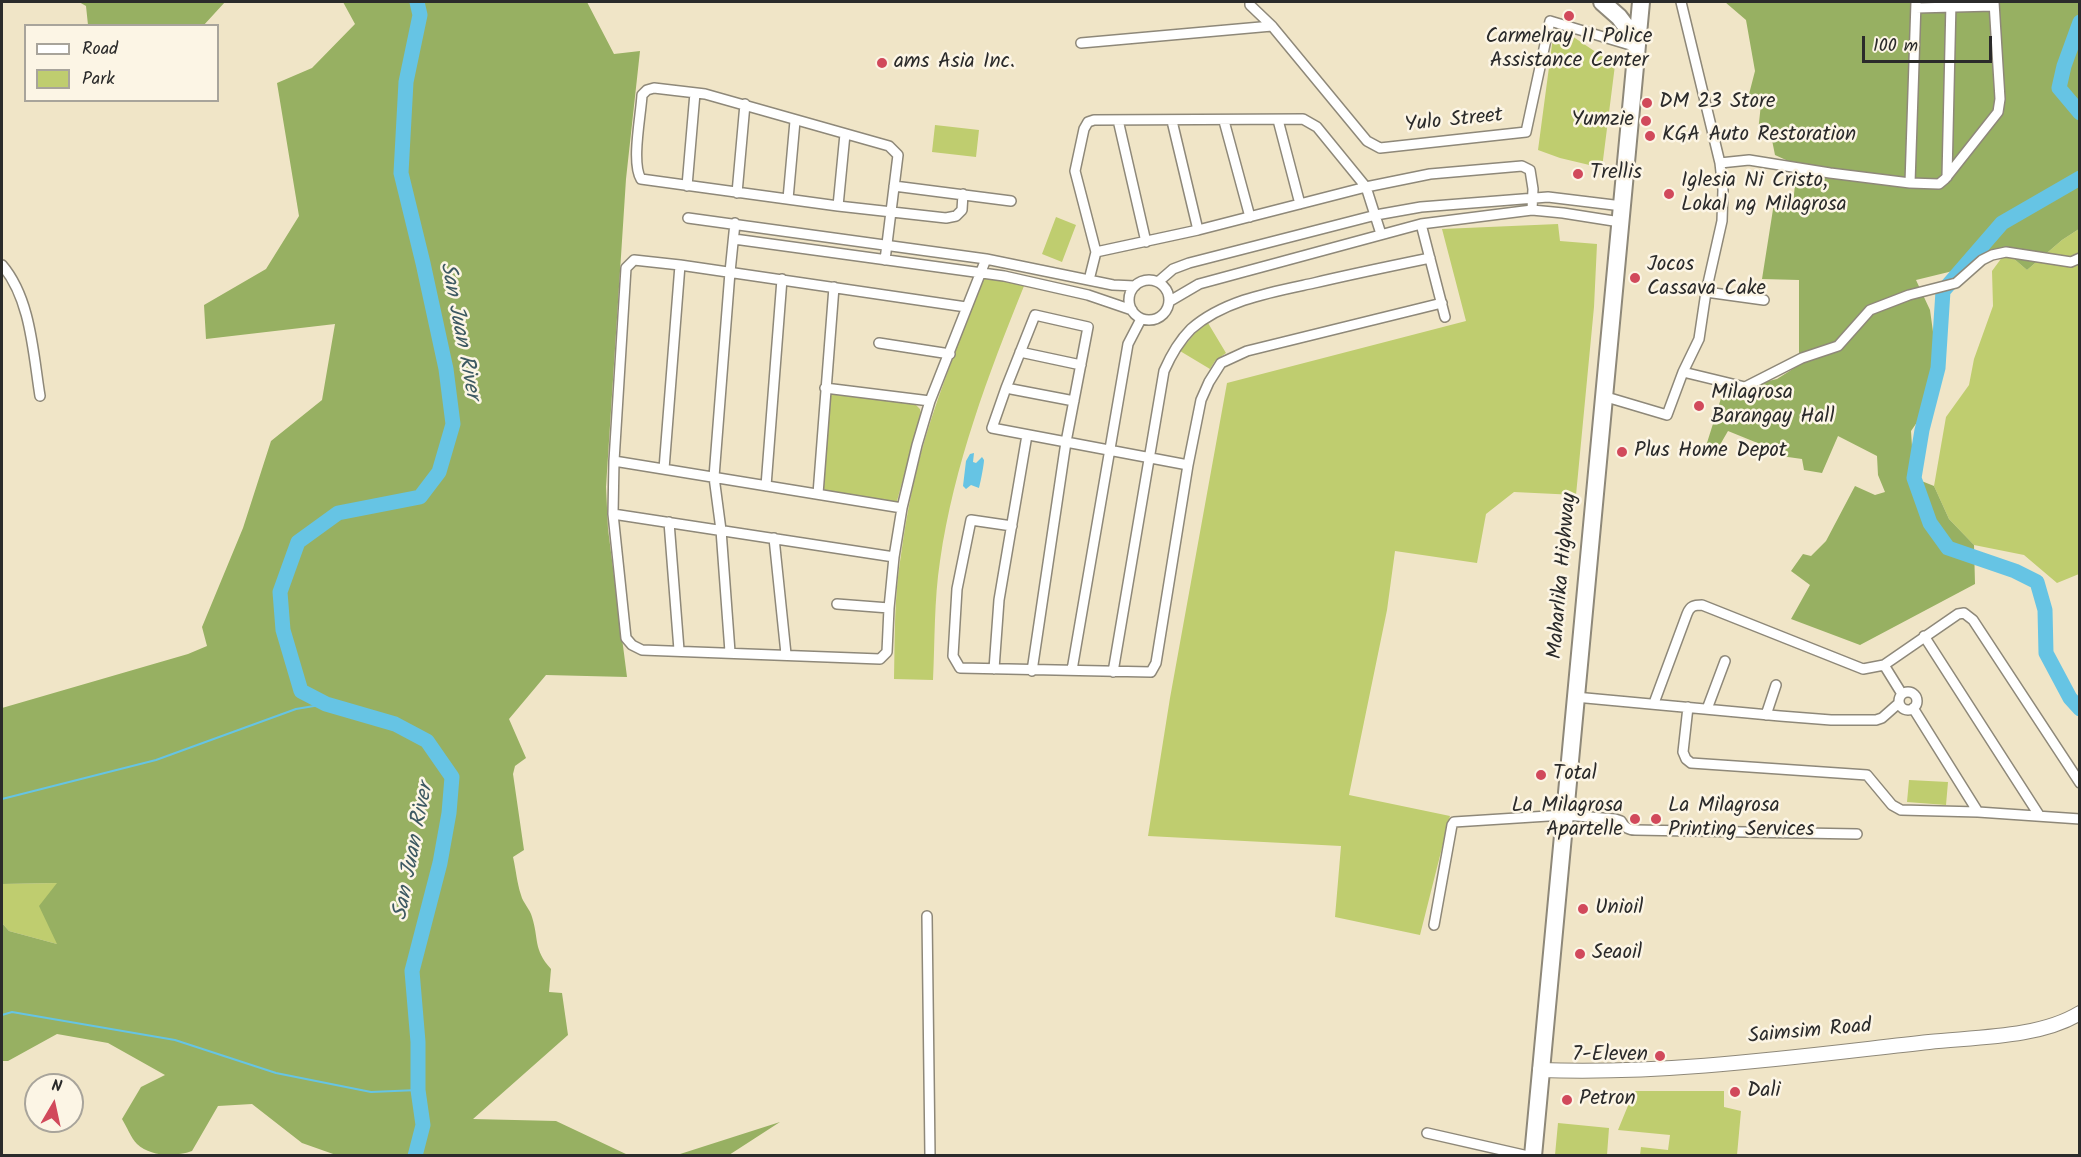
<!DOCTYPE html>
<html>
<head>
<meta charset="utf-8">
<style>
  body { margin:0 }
  #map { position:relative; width:2081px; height:1157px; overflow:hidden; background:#f0e5c7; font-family:Kalam,sans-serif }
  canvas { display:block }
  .frame { position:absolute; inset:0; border:3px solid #2b2b2b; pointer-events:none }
  .legend { position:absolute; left:24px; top:24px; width:195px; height:78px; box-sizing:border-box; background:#fcf5e5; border:2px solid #a8a49b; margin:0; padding:8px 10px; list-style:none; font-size:18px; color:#2b2b2b }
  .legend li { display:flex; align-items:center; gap:12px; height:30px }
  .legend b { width:30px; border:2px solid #a8a49b }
  .north { position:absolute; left:24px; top:1073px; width:60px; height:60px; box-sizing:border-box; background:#fcf5e5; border:2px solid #a8a49b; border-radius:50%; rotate:9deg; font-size:16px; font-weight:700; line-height:24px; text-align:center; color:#2b2b2b }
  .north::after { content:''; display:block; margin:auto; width:21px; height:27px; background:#d1495b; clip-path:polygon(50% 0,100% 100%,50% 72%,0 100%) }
  .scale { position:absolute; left:1862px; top:36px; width:130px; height:27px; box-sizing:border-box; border:3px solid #2b2b2b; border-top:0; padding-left:8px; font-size:18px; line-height:21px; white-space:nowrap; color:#2b2b2b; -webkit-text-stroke:4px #fcf5e5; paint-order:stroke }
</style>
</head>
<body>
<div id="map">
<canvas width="2081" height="1157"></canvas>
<div class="frame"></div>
<ul class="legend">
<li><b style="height:8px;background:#fff"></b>Road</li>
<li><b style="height:16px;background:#bfcd6f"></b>Park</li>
</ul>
<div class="north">N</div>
<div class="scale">100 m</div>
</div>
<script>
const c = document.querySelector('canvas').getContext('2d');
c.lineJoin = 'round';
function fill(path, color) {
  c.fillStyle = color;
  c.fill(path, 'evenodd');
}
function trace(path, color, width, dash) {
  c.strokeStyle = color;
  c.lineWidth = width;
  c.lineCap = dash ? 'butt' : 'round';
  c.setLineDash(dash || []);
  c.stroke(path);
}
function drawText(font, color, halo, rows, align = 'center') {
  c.font = font + ' Kalam,sans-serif';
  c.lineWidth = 5;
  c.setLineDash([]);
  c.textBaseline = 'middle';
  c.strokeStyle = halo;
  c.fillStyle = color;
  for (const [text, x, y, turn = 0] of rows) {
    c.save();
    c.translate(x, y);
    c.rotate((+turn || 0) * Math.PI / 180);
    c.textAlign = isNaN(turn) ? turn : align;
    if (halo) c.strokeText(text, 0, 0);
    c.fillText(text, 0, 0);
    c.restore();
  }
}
fill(new Path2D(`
  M1555,34L1572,36L1615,65L1602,168L1560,158L1538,150L1553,37Z
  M935,125L979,130L976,157L932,152Z
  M1056,217L1076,225L1062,262L1042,254Z
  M1558,224L1560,241L1597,244L1594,307L1576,495L1514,492L1486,514L1477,563L1395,551L1387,610L1349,795L1450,816L1420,935L1335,917L1341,846L1148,836L1170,698L1227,383L1466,321L1442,229Z
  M2079,229V574L2057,583L2024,555L1974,545L1949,519L1934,486L1946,417L1969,385L1974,359L1993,306L1992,271L2006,252L2027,270L2062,240Z
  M985,276L1024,286C988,375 954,465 940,561C934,600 935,640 933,680L894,679C895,638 894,596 901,555C906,517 914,476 925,439C942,383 964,329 985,276Z
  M1208,323L1226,353L1215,361L1210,369L1180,351L1196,332Z
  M833,394L915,404L920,409L921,413L897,501L894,502L826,492L823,487L829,395Z
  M1909,780L1948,782L1946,805L1907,802Z
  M58,883L57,944L9,931L2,923V884Z
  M1634,1091H1724V1107L1741,1111L1737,1155H1640L1641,1147L1668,1150L1670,1135L1618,1130Z
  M1558,1123L1609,1128L1607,1155H1555Z`), '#bfcd6f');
fill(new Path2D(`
  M79,2H225L203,26L88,25L86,6Z
  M343,2H587L614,54L640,51L626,179L606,487L608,529L627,677L546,675L509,719L526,758L515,766L513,774L524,850L513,857C516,870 517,883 521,895C523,903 530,909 532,917C539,939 533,949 551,969L549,992L562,993L568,1035L473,1119L556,1121L628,1155H336L302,1143L252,1104L218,1106L192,1151C175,1157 151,1157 137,1144C131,1138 127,1127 122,1119L141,1087L165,1075L108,1043L57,1034L8,1061H2V923L9,931L57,944L39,906L57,883L2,884V708L188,654L207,646L202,627L243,528L271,441L322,400L335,324L206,339L204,305L266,269L299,216L277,83L312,68L355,24Z
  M1725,2H2079V229L2062,240L2027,270L2006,252L1961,269L1916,280L1930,310L1938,368L1927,408L1911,431L1914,478L1934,486L1949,519L1974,545L1975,584L1860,645L1791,619L1810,585L1791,571L1803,554L1811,556L1826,541L1855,486L1875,495L1885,492L1878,475L1877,456L1838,436L1822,473L1804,470L1802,459L1767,454L1760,444L1728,431L1717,450L1706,446L1723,392L1777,379L1799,365V280L1762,279L1774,203L1793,204L1797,165L1775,155L1772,140L1758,132L1761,104L1747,102L1755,71L1746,20Z
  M780,1122L729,1155H677Z`), '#97b062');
fill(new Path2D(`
  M974,453L973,462L976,463L982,457L984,460C984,465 980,485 979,488L971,485L966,489L963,486L966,461L970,454Z`), '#66c4e4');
trace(new Path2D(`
  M2,799L156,760L296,709L326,704
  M2,1015L12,1012L175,1040L276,1073L371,1092L418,1090`), '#66c4e4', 2);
trace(new Path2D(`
  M2080,22L2064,66L2059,88L2080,113
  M2080,178L2002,223L1943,291L1938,368L1922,430L1914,478L1930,523L1948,548L2015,571L2037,582L2045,610L2046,653L2070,698L2080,709
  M415,1156L423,1125L418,1090V1042L412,971L440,863L449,813L452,777L427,741L395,724L326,704L301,691L283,630L280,592L298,542L338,513L420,497L439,472L453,424L446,369L423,263L401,173L406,82L420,15L417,2`), '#66c4e4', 15);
const street = new Path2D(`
  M1250,2V5L1272,26L1367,141L1380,148L1526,132L1550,21L1637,47
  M1916,8L1993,6
  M1081,43L1272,26
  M1118,120L1146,242
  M1278,120L1300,204
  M1172,121L1198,230
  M1224,121L1250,217
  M1720,163L1749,160L1830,173L1910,183L1939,184L1945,179L1998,112L2000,99L1994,2
  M1947,177L1951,2
  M1910,183L1916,2
  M687,186L695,93
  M894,186L1011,201
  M737,193L745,104
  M788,199L795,121
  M838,206L845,134
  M688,218L986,259L1113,285L1135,286
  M1421,224L1445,317
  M734,239L1004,276L1088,295L1132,310
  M1096,252L1198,230L1366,187L1430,174L1522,166L1530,170L1533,189L1532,210
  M885,260L898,155L889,146L705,94L654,88L647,90L642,95C641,115 631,163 641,179L838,206L946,218L956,216L962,210L963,194
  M2,265C31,299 33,353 40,396
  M1089,280L1096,252L1075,171L1084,129L1088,122L1094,120L1303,119L1317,127L1366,187L1381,234
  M1129 300a20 20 0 1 1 40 0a20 20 0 1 1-40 0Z
  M1158,282L1173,269L1189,263L1376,215L1421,207L1548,197L1622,206
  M1706,292L1764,300
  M1170,301L1199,284L1421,224L1532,210L1563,213L1620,222
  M966,307L680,265L634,260L626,268L614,461L613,514L626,638L632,645L642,650L880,659L887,652L889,608L894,557L902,508L917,445L930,401L986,259
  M879,343L950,354
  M1020,352L1081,365
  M1683,372L1745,387L1802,358L1838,346L1870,310L1909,295L1956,283L1982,260L1992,255L2006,252L2071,262L2080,258
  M825,388L930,401
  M1006,388L1074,401
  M1603,396L1667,415L1683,372L1699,339L1706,292L1722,221L1723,190L1720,163L1681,2
  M614,461L902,508
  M664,469L680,265
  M766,486L782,279
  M818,494L834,287
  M613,514L894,557
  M669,522L679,650
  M1012,526L971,520L957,589L953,656L960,668L1151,672L1156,663L1188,465L1201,400L1209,382L1221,363L1247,351L1442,303
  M774,538L786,654
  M837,604L889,608
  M1924,636L2039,815
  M730,652L721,530L714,477L730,272L735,223
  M1884,665L1902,694
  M994,669L999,600L1027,435
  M1072,670L1128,344L1141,319
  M1032,671L1066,442L1088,327L1035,315L1006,388L992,428C1058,440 1123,453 1188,465
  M1113,672L1164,371C1171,355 1179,341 1191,329C1224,300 1272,292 1314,283C1352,274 1391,266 1430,258
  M1899 701a9 9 0 1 1 18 0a9 9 0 1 1-18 0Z
  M1575,697L1780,716L1831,720H1876L1882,718L1899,703
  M1654,703L1687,614C1690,606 1694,605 1702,605L1863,669L1884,665L1958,614L1964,613L1973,620L2080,783
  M1688,707L1683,752L1686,759L1691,763L1867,775L1892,805L1901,810L1978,812L2080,819
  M1913,708L1978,812
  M1707,709L1725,661
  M1766,715L1776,685
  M927,916L930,1156
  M1434,925L1452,825L1454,822L1564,815L1615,819L1621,821C1624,827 1628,830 1635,830L1857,834
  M1427,1133L1528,1156`);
const secondary = new Path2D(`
  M1540,1070C1668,1075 1802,1056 1929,1042C1976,1037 2039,1038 2080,1013`);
const highway = new Path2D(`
  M1602,2L1619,17L1637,41
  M1533,1156L1641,2`);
trace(street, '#8e8879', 12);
trace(secondary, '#8e8879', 16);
trace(highway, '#8e8879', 20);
trace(street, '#fff', 9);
trace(secondary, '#fff', 14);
trace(highway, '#fff', 16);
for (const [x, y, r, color] of [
  [1569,16,6,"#d1495b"],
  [882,63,6,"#d1495b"],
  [1647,103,6,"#d1495b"],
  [1646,121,6,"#d1495b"],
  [1650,136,6,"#d1495b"],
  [1578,174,6,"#d1495b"],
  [1669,194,6,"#d1495b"],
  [1635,278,6,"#d1495b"],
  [1699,406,6,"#d1495b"],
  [1622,452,6,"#d1495b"],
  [1541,775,6,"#d1495b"],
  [1635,819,6,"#d1495b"],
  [1656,819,6,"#d1495b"],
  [1583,909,6,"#d1495b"],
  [1580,954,6,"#d1495b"],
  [1660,1056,6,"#d1495b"],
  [1735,1092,6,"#d1495b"],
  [1567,1100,6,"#d1495b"]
]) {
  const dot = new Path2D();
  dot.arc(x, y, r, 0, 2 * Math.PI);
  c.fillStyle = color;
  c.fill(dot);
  trace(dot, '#fcf5e5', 2);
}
drawText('21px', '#2b2b2b', '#fcf5e5', [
  ["Carmelray II Police",1569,38,"center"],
  ["Assistance Center",1569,62,"center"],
  ["ams Asia Inc.",894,63],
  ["DM 23 Store",1659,103],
  ["Yumzie",1634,121,"right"],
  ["KGA Auto Restoration",1662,136],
  ["Trellis",1590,174],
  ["Iglesia Ni Cristo,",1681,182],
  ["Lokal ng Milagrosa",1681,206],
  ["Jocos",1647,266],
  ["Cassava Cake",1647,290],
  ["Milagrosa",1711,394],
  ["Barangay Hall",1711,418],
  ["Plus Home Depot",1634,452],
  ["Total",1553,775],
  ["La Milagrosa",1623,807,"right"],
  ["Apartelle",1623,831,"right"],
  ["La Milagrosa",1668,807],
  ["Printing Services",1668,831],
  ["Unioil",1595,909],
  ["Seaoil",1592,954],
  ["7-Eleven",1648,1056,"right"],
  ["Dali",1747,1092],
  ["Petron",1579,1100]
], 'left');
drawText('21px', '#2b2b2b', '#fcf5e5', [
  ["Yulo Street",1454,122,-6],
  ["Maharlika Highway",1564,576,-85],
  ["Saimsim Road",1810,1033,-5]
]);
drawText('italic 22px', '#3d5962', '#fcf5e5', [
  ["San Juan River",458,331,79],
  ["San Juan River",415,852,-79]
]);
</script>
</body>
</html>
